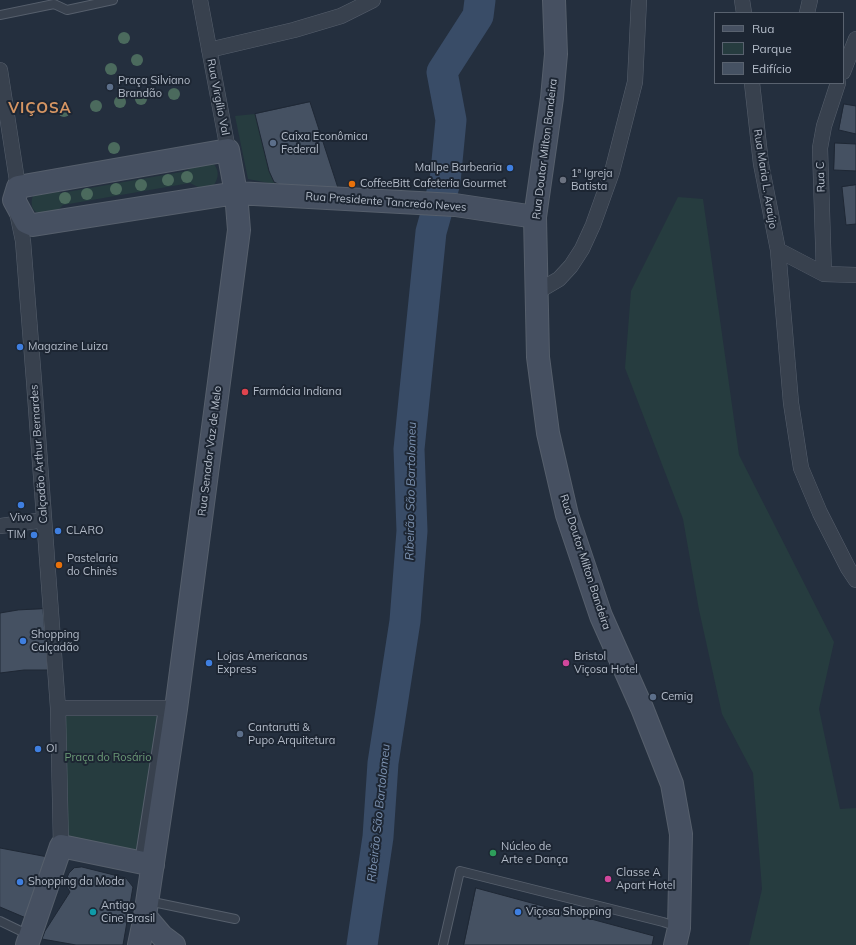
<!DOCTYPE html>
<html>
<head>
<meta charset="utf-8">
<style>
  body { margin:0 }
  #map { position:relative; width:856px; height:945px; overflow:hidden; background:#242f3e; font-family:Mulish,sans-serif }
  canvas { display:block }
  .legend { position:absolute; left:714px; top:12px; width:130px; height:72px; box-sizing:border-box; background:#1d2633; border:1px solid #59626f; margin:0; padding:5px 7px; list-style:none; font-size:12px; color:#b4bcc9 }
  .legend li { display:flex; align-items:center; gap:8px; height:20px }
  .legend b { width:20px; border:1px solid #59626f }
</style>
</head>
<body>
<div id="map">
<canvas width="856" height="945"></canvas>
<ul class="legend">
<li><b style="height:5px;background:#465061"></b>Rua</li>
<li><b style="height:11px;background:#263c3f"></b>Parque</li>
<li><b style="height:11px;background:#455162"></b>Edifício</li>
</ul>
</div>
<script>
const c = document.querySelector('canvas').getContext('2d');
c.lineJoin = 'round';
function fill(path, color) {
  c.fillStyle = color;
  c.fill(path, 'evenodd');
}
function trace(path, color, width, dash) {
  c.strokeStyle = color;
  c.lineWidth = width;
  c.lineCap = dash ? 'butt' : 'round';
  c.setLineDash(dash || []);
  c.stroke(path);
}
function drawText(font, color, halo, rows, align = 'center') {
  c.font = font + ' Mulish,sans-serif';
  c.lineWidth = 4;
  c.setLineDash([]);
  c.textBaseline = 'middle';
  c.strokeStyle = halo;
  c.fillStyle = color;
  for (const [text, x, y, turn = 0] of rows) {
    c.save();
    c.translate(x, y);
    c.rotate((+turn || 0) * Math.PI / 180);
    c.textAlign = isNaN(turn) ? turn : align;
    if (halo) c.strokeText(text, 0, 0);
    c.fillText(text, 0, 0);
    c.restore();
  }
}
fill(new Path2D(`
  M255,114L269,171L279,185L248,179L235,116Z
  M194,162H212C219,169 220,177 213,186L200,188L190,183L63,205L55,213C50,213 42,215 38,213C29,209 31,198 35,192L50,188L61,193L187,171Z
  M678,197L703,199L739,455L834,642L819,709L840,809L856,808V945H749L762,889L753,773L722,714L699,610L683,519L625,368L631,291Z
  M163,708L139,862L62,845L60,710Z`), '#263c3f');
trace(new Path2D(`
  M362,945L378,837L383,763L405,621L412,531L409,449L431,232L445,182L451,120L442,72L478,16L480,0`), '#394c67', 31);
const building = new Path2D(`
  M310,102L339,191L284,187L274,182L269,171L255,114Z
  M844,104L856,106V134L839,130Z
  M835,143L856,144V171L834,170Z
  M856,185V224L846,225L842,187Z
  M43,609L48,670H24L0,673V613L18,610Z
  M0,848L48,857L26,918L0,907Z
  M82,867L126,878L133,887L123,945H76L42,939L45,931L70,892L67,887L66,880L69,873L74,868Z
  M476,888L654,936L652,945H464Z`);
fill(building, '#455162');
trace(building, '#1f2835', 1);
const lane = new Path2D(`
  M0,15L54,4L67,10L113,0
  M139,862L163,708
  M148,901L235,919
  M0,921L29,935
  M443,945L460,871L663,922L678,927`);
const street = new Path2D(`
  M200,0L228,150
  M742,0L744,13
  M807,13L810,0
  M209,50L294,30L341,16L373,0
  M0,70L18,187
  M843,72L856,39
  M752,83L761,164L778,250L791,403L801,468L820,513L848,568L856,580
  M17,212L23,241L34,381L58,708
  M778,250L824,274L856,275
  M824,274L820,148L824,126L838,83
  M537,292L559,279L571,266L582,249L593,225L612,172L635,82L639,0
  M0,526L43,520
  M61,846L58,708H163L176,709`);
const secondary = new Path2D(`
  M554,0L556,54L552,98L535,217L538,357L548,433L567,515L601,616L642,708L672,784L681,834L679,928L675,945
  M145,916L162,936L174,945
  M27,945L61,846L153,865
  M139,945L145,916L176,709L239,230L236,193L228,150L18,187L14,200L26,222L33,225L236,193L455,205L535,217`);
trace(lane, '#565f6c', 10);
trace(street, '#565f6c', 16);
trace(secondary, '#565f6c', 24);
trace(lane, '#38414e', 8);
trace(street, '#38414e', 15);
trace(secondary, '#465061', 22);
c.fillStyle = '#4b6a5d';
for (const [x, y] of [
  [124,38],
  [137,60],
  [111,69],
  [174,94],
  [141,99],
  [120,102],
  [96,106],
  [64,111],
  [114,148],
  [187,177],
  [168,180],
  [141,185],
  [116,189],
  [87,194],
  [65,198]
]) {
  c.beginPath();
  c.arc(x, y, 6, 0, 2 * Math.PI);
  c.fill();
}
for (const [x, y, r, color] of [
  [110,87,4,"#5c6f8a"],
  [273,143,4,"#5c6f8a"],
  [510,168,4,"#3f7fe0"],
  [563,180,4,"#6b7280"],
  [352,184,4,"#e8710a"],
  [20,347,4,"#3f7fe0"],
  [245,392,4,"#e0444e"],
  [21,505,4,"#3f7fe0"],
  [58,531,4,"#3f7fe0"],
  [34,535,4,"#3f7fe0"],
  [59,565,4,"#e8710a"],
  [23,641,4,"#3f7fe0"],
  [209,663,4,"#3f7fe0"],
  [566,663,4,"#d1479c"],
  [653,697,4,"#5c6f8a"],
  [240,734,4,"#5c6f8a"],
  [38,749,4,"#3f7fe0"],
  [493,853,4,"#2e9e5b"],
  [608,879,4,"#d1479c"],
  [20,882,4,"#3f7fe0"],
  [93,912,4,"#0f9aa8"],
  [518,912,4,"#3f7fe0"]
]) {
  const dot = new Path2D();
  dot.arc(x, y, r, 0, 2 * Math.PI);
  c.fillStyle = color;
  c.fill(dot);
  trace(dot, '#1d2633', 1.5);
}
drawText('11px', '#b4bcc9', '#1d2633', [
  ["Praça Silviano",118,81],
  ["Brandão",118,94],
  ["Caixa Econômica",281,137],
  ["Federal",281,150],
  ["Mallpe Barbearia",502,168,"right"],
  ["1ª Igreja",571,174],
  ["Batista",571,187],
  ["CoffeeBitt Cafeteria Gourmet",360,184],
  ["Magazine Luiza",28,347],
  ["Farmácia Indiana",253,392],
  ["Vivo",21,518,"center"],
  ["CLARO",66,531],
  ["TIM",26,535,"right"],
  ["Pastelaria",67,559],
  ["do Chinês",67,572],
  ["Shopping",31,635],
  ["Calçadão",31,648],
  ["Lojas Americanas",217,657],
  ["Express",217,670],
  ["Bristol",574,657],
  ["Viçosa Hotel",574,670],
  ["Cemig",661,697],
  ["Cantarutti &",248,728],
  ["Pupo Arquitetura",248,741],
  ["OI",46,749],
  ["Núcleo de",501,847],
  ["Arte e Dança",501,860],
  ["Classe A",616,873],
  ["Apart Hotel",616,886],
  ["Shopping da Moda",28,882],
  ["Antigo",101,906],
  ["Cine Brasil",101,919],
  ["Viçosa Shopping",526,912]
], 'left');
drawText('11px', '#b4bcc9', '#1d2633', [
  ["Rua Virgílio Val",218,97,79],
  ["Rua Doutor Milton Bandeira",545,149,-83],
  ["Rua C",821,177,-92],
  ["Rua Maria L. Araújo",765,179,81],
  ["Rua Presidente Tancredo Neves",386,202,4],
  ["Rua Senador Vaz de Melo",210,451,-83],
  ["Calçadão Arthur Bernardes",39,454,-94],
  ["Rua Doutor Milton Bandeira",585,562,72]
]);
drawText('11px', '#6b9a76', '#1d2633', [
  ["Praça do Rosário",108,758]
]);
drawText('italic 12px', '#7c92b1', '#1d2633', [
  ["Ribeirão São Bartolomeu",411,491,-89],
  ["Ribeirão São Bartolomeu",379,813,-84]
]);
c.letterSpacing = '1px';
drawText('bold 15px', '#d59563', '#1d2633', [
  ["VIÇOSA",40,108]
]);
c.letterSpacing = '0px';
</script>
</body>
</html>
